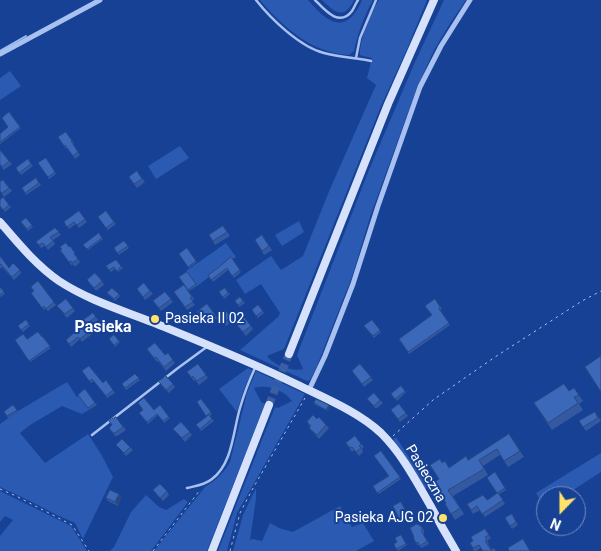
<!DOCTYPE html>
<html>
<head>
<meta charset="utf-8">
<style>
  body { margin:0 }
  #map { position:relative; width:601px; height:551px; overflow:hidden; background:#174194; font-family:Roboto,sans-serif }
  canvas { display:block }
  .north { position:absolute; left:536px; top:486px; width:50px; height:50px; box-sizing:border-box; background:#174194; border:1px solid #748dbf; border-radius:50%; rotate:202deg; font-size:14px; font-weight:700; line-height:20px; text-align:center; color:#fff }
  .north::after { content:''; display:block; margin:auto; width:18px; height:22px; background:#ffe267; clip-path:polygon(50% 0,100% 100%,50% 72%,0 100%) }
</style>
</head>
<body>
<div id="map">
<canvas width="601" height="551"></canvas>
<div class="north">N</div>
</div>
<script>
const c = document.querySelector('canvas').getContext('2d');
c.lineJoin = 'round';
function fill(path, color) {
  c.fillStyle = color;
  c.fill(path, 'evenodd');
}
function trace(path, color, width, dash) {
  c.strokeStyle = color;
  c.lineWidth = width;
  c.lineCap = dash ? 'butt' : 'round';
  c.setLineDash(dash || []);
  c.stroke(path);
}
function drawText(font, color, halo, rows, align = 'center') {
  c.font = font + ' Roboto,sans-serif';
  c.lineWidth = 4;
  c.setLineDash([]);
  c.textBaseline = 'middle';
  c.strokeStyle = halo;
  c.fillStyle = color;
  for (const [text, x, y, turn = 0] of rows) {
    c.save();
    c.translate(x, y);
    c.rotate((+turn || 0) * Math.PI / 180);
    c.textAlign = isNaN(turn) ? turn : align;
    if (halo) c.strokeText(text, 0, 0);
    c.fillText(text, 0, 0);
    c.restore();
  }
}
fill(new Path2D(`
  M260,0H308C319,12 337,35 354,14C357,10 360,5 362,0H373C364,16 358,33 354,51L349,55C340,54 331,53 322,49C299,41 275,18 260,0Z
  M322,0H354C344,21 334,12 322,0Z
  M379,0H427L407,49L381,106L284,349L267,356C273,365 292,372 303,369L297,355L369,170L415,62L444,0H466L449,25L433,52L415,93L370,217L353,274L317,366L310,380L307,381L240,350L278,317L280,313L261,284L245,294L236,280L271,256L281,270L303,256L330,189L376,85L367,78L372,58L363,56L360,55C359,41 371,11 379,0Z
  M10,71L21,86L0,100V78Z
  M180,146L189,158L156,179L148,166Z
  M299,221L304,232L282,246L275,235Z
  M226,243L236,257L197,286L186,271Z
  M248,368L252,370L243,392L237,412L219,389Z
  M256,371L305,394L237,513L227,551H218L275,407L278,408L292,401C284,390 267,384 254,388L261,402L265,404L207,551H154L205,487C216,480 224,473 230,462L247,393Z
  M67,382L77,397L79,396L89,410L82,414L62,406L30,425L20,433L45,463L88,434L101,454L113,477L83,539L75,523L57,515L28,500L0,487V424L18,411Z
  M396,437L428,487L425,489L405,457L393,440Z
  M601,453V472L564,496H546V507L545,508L536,493Z
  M256,488V499L250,540L253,539L262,541L270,523L279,528L293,532L340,506L352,527L363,523L374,541L356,551H233L243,515Z
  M0,491L71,526L87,551H0V536L13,520L5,516L0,522Z
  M146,495L159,507L166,510L184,499L188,502L151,551H110L114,547L131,512Z`), '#2a5ab2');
trace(new Path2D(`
  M0,51L26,36`), '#9abbf3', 2);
trace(new Path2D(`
  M269,405L289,354`), '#3a5ea4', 8, [8, 4]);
trace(new Path2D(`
  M393,436L433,400L495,357L582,301L601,291
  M0,489L16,496L72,525L89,551
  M153,551L200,490
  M230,551L240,513L252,490L305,398`), '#a8c1f0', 1, [2.5, 4]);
trace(new Path2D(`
  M256,0C271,19 300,47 324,53C339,57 355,58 371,61
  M315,0C324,9 339,28 352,11C354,8 356,3 358,0
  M356,58L360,38L376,0
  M92,435L178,368L208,346
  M187,488C195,486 205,485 212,479C233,463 233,431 240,408C244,394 249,381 255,368`), '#a8c1f0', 2.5);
trace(new Path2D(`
  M0,54L100,0
  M309,390L325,356L353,284L378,206L420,87L441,46L470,0`), '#a8c1f0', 5);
trace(new Path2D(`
  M0,222C18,243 36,265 59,281C88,300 121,310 152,322C201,342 249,361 296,384C324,398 357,411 381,433C402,454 415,479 430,505C438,520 447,536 456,551
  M289,354L388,104L434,0
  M212,551L269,405`), '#d6e2fb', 8);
fill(new Path2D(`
  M9,112L21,128L0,144V134L8,127Z
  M66,132L74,143L73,144L80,155L75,159L67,148L66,149L58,137Z
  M0,150L12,164L4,170L0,165Z
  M46,158L56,174L49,179L38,163Z
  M28,159L33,166L21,175L16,168Z
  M137,171L145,182L137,188L129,177Z
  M36,178L41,185L26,195L22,188Z
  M3,180L12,191L4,197L0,191Z
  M3,197L11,207L5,212L0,206Z
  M79,211L87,222L79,228L76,224L69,229L64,222Z
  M106,211L116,224L108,230L98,217Z
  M26,218L33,227L28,231L21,222Z
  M223,226L230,236L215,245L209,235Z
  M55,228L61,235L53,240L55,244L48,250L45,246L41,248L36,242Z
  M99,233L103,239L88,250L83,245Z
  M262,235L272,250L264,255L255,240Z
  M124,241L129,248L119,255L114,248Z
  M70,246L80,262L75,267L73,264L72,266L60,250Z
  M187,248L197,262L189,268L179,254Z
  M0,256L9,268L20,270L21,273L14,280L2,267L0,269Z
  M231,257L241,272L234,278L228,270L213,282L208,275L218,268Z
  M116,260L123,268L118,272L115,269L111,272L106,266Z
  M187,272L197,286L189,291L179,277Z
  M87,280L102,281L104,285L96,291Z
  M38,281L56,305L48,311L46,309L44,310L31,293L34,291Z
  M144,283L153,294L145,300L137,289Z
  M184,285L194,299L192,301L195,305L187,310L174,292Z
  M0,287L5,294L0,297Z
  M225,288L230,294L224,299L219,292Z
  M165,292L173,302L161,311L153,301Z
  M107,293L119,294L120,296L115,301Z
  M240,297L245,303L239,307L235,301Z
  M435,299L442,309L440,310L450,325L409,354L399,339L432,315Z
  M207,304L218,319H213L208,322L205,317L202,319L197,312Z
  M258,305L264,313L258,318L252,310Z
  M57,306L73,308L75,311L67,318Z
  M225,310L233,321L226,326L218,316Z
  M93,313L98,320L87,328L92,334L82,342L80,339L71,347L66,340L84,324Z
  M26,320L30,326L23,332L18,326Z
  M372,320L381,332L374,338L364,326Z
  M236,324L251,326L253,329L246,336Z
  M114,335L120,342L115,347L109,339Z
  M42,336L51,348L30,362L15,340L27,339Z
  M147,349L165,355L168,353L175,363L166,371L158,361L157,362Z
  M198,364L208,378L199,385L195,380L194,381L187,372Z
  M360,364L373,380L364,387L352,371Z
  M82,371L103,383L106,380L115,393L107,398L94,381L91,383Z
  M135,374L140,380L126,390L122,384Z
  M159,382L173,384L175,387L169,393Z
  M401,386L406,392L397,401L391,394Z
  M574,388L583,401L579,404L583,410L552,430L534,403L569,391Z
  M85,389L97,405L89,410L78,395Z
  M201,399L212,414L210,416L214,421L201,431L196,425L207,417L197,402Z
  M367,399L380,400L383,403L376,409Z
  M314,403L330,407L328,411L315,405Z
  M399,404L408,416L400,422L391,410Z
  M13,405L18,411L8,418L4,412Z
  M160,405L170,418L164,423L158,415L148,424L139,413L154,410Z
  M595,412L601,421L586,431L579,421Z
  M116,417L126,430L117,436H115L109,428L112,425Z
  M307,422L326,425L329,428L319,439L312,431L309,428L310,427Z
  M173,429L190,432L192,435L185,442Z
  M509,434L524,457L508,467L500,455L483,466L488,475L453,496L464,514L455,520L445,504L446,503L436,487L439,479L442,463L449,467L468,460Z
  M355,436L364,447L362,449L363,452L359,456L354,450L352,452L346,443Z
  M116,445L130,447L133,450L126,456Z
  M381,451L401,479L379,494L373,486L388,476Z
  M495,472L506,490L499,494L505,504L485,517L480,510L473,514L467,504L487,500L497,493Z
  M153,490L167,491L169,495L163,501Z
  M119,494L121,498L118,506L108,501L106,498Z
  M401,502L410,519L402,523L400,520Z
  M512,514L518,525L512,529L505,518Z
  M422,527L424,530V535L429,544L421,548L419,545L418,546L413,537Z
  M485,529L491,538L487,541L489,544H488L492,550L481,548L476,551H474L470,543L473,541Z
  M401,535L407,545L398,551L394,544L397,542Z`), '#3459a0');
fill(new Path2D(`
  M329,405L330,407L328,411L326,410Z
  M119,494L121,498L118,506L115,502Z`), '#2a4982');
const building = new Path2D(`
  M9,112L20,127L0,142V134L8,127L2,118Z
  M66,132L72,141H71L78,152L73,156L65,145L64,146L58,137Z
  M0,150L9,161L2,167L0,164Z
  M46,158L55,172L48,177L38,163Z
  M28,159L31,164L19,173L16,168Z
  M137,171L142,179L134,184L129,177Z
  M36,178L39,183L25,193L22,188Z
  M3,180L9,188L2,193L0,191V182Z
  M3,197L9,205L3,210L0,206V200Z
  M79,211L85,219L77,225L74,222L67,227L64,222Z
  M106,211L114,222L106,228L98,217Z
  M26,218L32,225L27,229L21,222Z
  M223,226L227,232L213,241L209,235Z
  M55,228L59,232L50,237L53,241L46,247L43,243L39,245L36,242Z
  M99,233L102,238L87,249L83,245Z
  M262,235L269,246L262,251L255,240Z
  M124,241L128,246L117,253L114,248Z
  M66,243L69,247L70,246L75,253L74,254L78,259L72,263L71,261L69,262L60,250L62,249L60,247Z
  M187,248L196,261L188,267L179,254Z
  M0,256L9,268L13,263L20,270L12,277L1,264L0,265Z
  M231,257L240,270L232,276L227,268L211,280L208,275L218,268Z
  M116,260L121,266L117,271L114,267L109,270L106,266Z
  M187,272L196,284L188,290L179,277Z
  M95,273L102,281L94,288L87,280Z
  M38,281L54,302L46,309L44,306L42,308L31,293L34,291L31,287Z
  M144,283L150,291L143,297L137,289Z
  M184,285L192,297L190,298L193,302L185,307L174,292Z
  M0,287L4,292L0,295Z
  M112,288L119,294L114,299L107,293Z
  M225,288L228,293L223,297L219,292Z
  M165,292L171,299L159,308L153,301Z
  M240,297L243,301L238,305L235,301Z
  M66,299L73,308L65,314L57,306Z
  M435,299L440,307L439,309L449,323L408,352L399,339L432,315L425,306Z
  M207,304L216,316L210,315L206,319L202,314L200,315L197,312Z
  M258,305L263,311L256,316L252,310Z
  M225,310L231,317L223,323L218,316Z
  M93,313L96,317L85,325L90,331L80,339L78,337L69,344L66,340L84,324L82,321Z
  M244,317L251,326L243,332L236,324Z
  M26,320L29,324L21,330L18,326Z
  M372,320L380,330L373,336L364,326Z
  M38,332L42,337V336L50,346L29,361L15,340L23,334L27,339Z
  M114,335L119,341L114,345L109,339Z
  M155,343L165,355L168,353L173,360L164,367L156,357L154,358L147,349Z
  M601,356V392L585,367Z
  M198,364L206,375L197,381L193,376L192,378L187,372Z
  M360,364L371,377L362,384L352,371Z
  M89,366L103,383L106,380L113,390L106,396L92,379L89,381L82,371Z
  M135,374L139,378L125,388L122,384Z
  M166,376L173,384L166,390L159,382Z
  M564,384L569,391L574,388L579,395L574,397L578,403L548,423L534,403Z
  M401,386L405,391L395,399L391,394Z
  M85,389L95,403L88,408L78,395Z
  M374,393L380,400L374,406L367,399Z
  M144,398L154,410L160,405L169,417L163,421L157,414L147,422L139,413L143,410L138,403Z
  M201,399L211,412L206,416L197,402Z
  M316,399L329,405L326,410L314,403Z
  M399,404L406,413L398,419L391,410Z
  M13,405L17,410L7,416L4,412Z
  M595,412L598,418L583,427L579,421Z
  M209,415L212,419L200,429L196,425Z
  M313,415L317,419L319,417L326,425L317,435L309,428L311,426L307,422Z
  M116,417L123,427L115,433H113L109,428L112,425L109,421Z
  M181,422L190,432L182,438L173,429Z
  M509,434L520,451L504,461L497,449L479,460L484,469L448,490L460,508L451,514L445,504L446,503L435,488L436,487L433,483L439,479L430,465L440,459L442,463L445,461L449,468L466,456L468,460Z
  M355,436L361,444L359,446L361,448L356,452L352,447L350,448L346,443Z
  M122,439L130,447L124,453L116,445Z
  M381,451L400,477L377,493L373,486L389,476L374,456Z
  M495,472L505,488L497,493L487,478Z
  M160,484L167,491L160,498L153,490Z
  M110,490L119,494L115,502L106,498Z
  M498,493L503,500L482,514L477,506L471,510L467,504L483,495L487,500Z
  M401,502L408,516L400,520L393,506Z
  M512,514L516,522L510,526L505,518Z
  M417,524L422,527V532L427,541L420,546L418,542L416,543L413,537H414L410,528Z
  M485,529L489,535L485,537L487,540L485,541L491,550L494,548L496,551H483L479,545L473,548L470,543L473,541L471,537Z
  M401,535L406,544L396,549L394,544L397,542L395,538Z
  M523,539L530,551H509L508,548Z`);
fill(building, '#3c68ba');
trace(building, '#2a4982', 1);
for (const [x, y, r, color] of [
  [155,319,5,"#ffe267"],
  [443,518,5,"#ffe267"]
]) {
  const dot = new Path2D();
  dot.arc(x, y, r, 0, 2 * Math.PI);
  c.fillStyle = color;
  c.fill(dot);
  trace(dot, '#174194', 2);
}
drawText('14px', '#fff', '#174194', [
  ["Pasieka II 02",165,319],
  ["Pasieka AJG 02",433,518,"right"]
], 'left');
drawText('14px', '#fff', '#174194', [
  ["Pasieczna",425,474,59]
]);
drawText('bold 16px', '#fff', '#174194', [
  ["Pasieka",103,328]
]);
</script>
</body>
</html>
